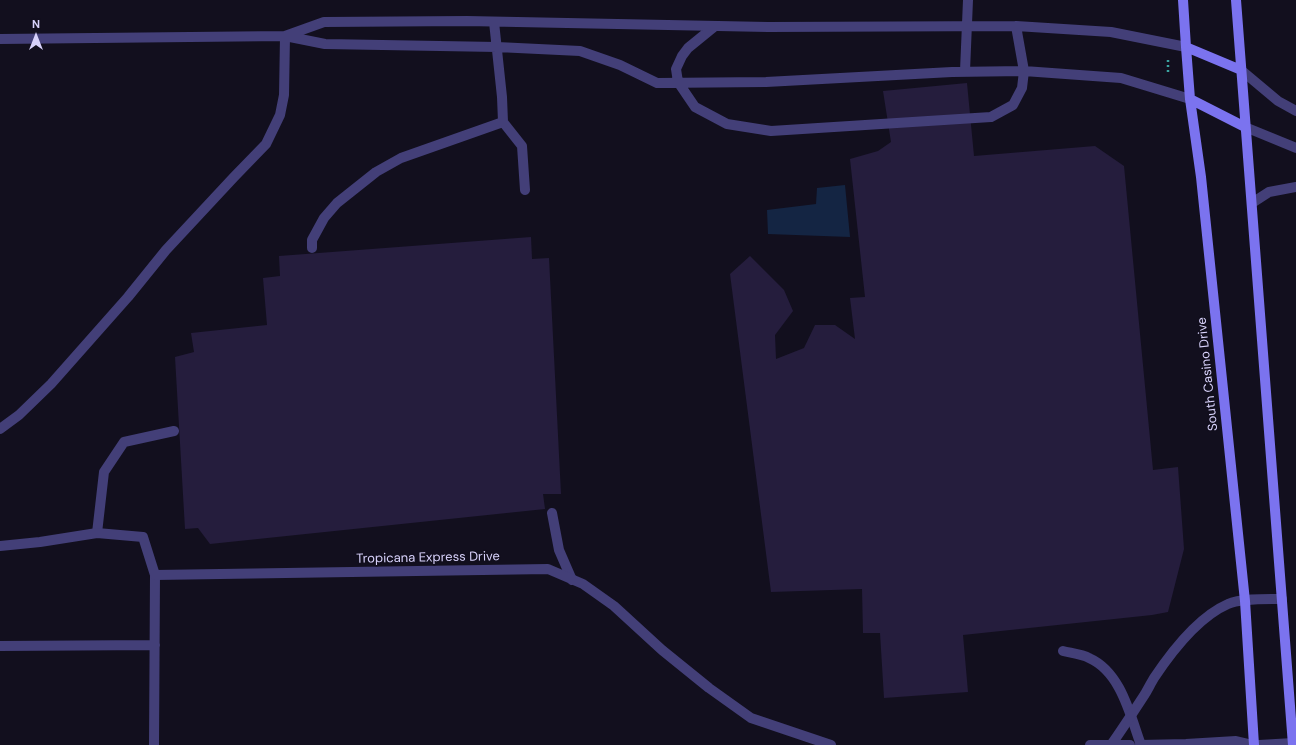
<!DOCTYPE html>
<html>
<head>
<meta charset="utf-8">
<style>
  body { margin:0 }
  #map { position:relative; width:1296px; height:745px; overflow:hidden; background:#120f1e; font-family:"DM Sans",sans-serif }
  canvas { display:block }
  .north { position:absolute; left:16px; top:16px; width:40px; height:40px; -webkit-text-stroke:3px #120f1e; paint-order:stroke; rotate:0deg; font-size:11px; font-weight:700; line-height:16px; text-align:center; color:#d7d1fa }
  .north::after { content:''; display:block; margin:auto; width:14px; height:18px; background:#d7d1fa; clip-path:polygon(50% 0,100% 100%,50% 72%,0 100%) }
</style>
</head>
<body>
<div id="map">
<canvas width="1296" height="745"></canvas>
<div class="north">N</div>
</div>
<script>
const c = document.querySelector('canvas').getContext('2d');
c.lineJoin = 'round';
function fill(path, color) {
  c.fillStyle = color;
  c.fill(path, 'evenodd');
}
function trace(path, color, width, dash) {
  c.strokeStyle = color;
  c.lineWidth = width;
  c.lineCap = dash ? 'butt' : 'round';
  c.setLineDash(dash || []);
  c.stroke(path);
}
function drawText(font, color, halo, rows, align = 'center') {
  c.font = font + ' "DM Sans",sans-serif';
  c.lineWidth = 3;
  c.setLineDash([]);
  c.textBaseline = 'middle';
  c.strokeStyle = halo;
  c.fillStyle = color;
  for (const [text, x, y, turn = 0] of rows) {
    c.save();
    c.translate(x, y);
    c.rotate((+turn || 0) * Math.PI / 180);
    c.textAlign = isNaN(turn) ? turn : align;
    if (halo) c.strokeText(text, 0, 0);
    c.fillText(text, 0, 0);
    c.restore();
  }
}
fill(new Path2D(`
  M845,185L850,237L768,234L767,210L816,204L817,188Z`), '#142543');
fill(new Path2D(`
  M967,83L974,156L1095,146L1124,166L1153,470L1178,467L1184,549L1168,612L1152,615L963,635L968,692L884,698L880,633H863L862,589L771,592L730,274L750,256L784,290L793,311L775,335L776,359L804,348L815,325H835L855,339L850,298L865,297L850,159L878,151L891,142L883,91Z
  M531,237L532,259L549,258L561,494H543L545,509L210,544L198,528L185,529L175,357L194,352L191,333L267,325L263,278L280,276L279,256Z`), '#251d3d');
trace(new Path2D(`
  M1168,60V72`), '#3ba4a1', 2.5, [2, 3]);
trace(new Path2D(`
  M494,22L502,97L503,122L522,146L525,190
  M715,26L688,48L682,56L676,69L678,82L695,107L727,124L771,131L991,117L1013,105L1022,88L1024,71L1016,26
  M285,36L324,22L467,21L768,27L1016,26L1111,32L1186,47
  M0,39L285,36L325,44L497,47L580,51L620,65L657,83L766,82L952,72L1024,71L1121,78L1190,99
  M1241,70L1278,101L1296,111
  M965,71L968,0
  M1245,127L1296,148
  M1252,203L1269,192L1296,187
  M312,248V240L324,218L337,203L376,172L401,158L503,122
  M0,429L19,415L51,384L128,297L166,250L234,177L266,144L280,115L284,95L285,36
  M552,513L559,550L572,580
  M97,533L104,472L124,442L174,431
  M0,646L155,645
  M1063,651C1071,653 1082,654 1089,658C1121,672 1130,715 1141,745
  M154,745L155,575`), '#433f78', 10);
trace(new Path2D(`
  M0,546L40,542L97,533L143,537L155,575L548,569L583,584L614,606L662,650L709,688L751,718L831,745
  M1090,745H1130
  M1111,745C1123,728 1134,711 1145,694C1148,689 1151,683 1154,678C1172,651 1198,617 1228,604C1241,598 1268,599 1282,599
  M1140,745L1186,744L1236,741L1253,745
  M1259,745L1293,743`), '#433f78', 10);
trace(new Path2D(`
  M1183,0L1186,47L1190,99L1201,177L1245,601L1254,745
  M1236,0L1293,745
  M1186,47L1241,70
  M1190,99L1245,127`), '#7b73ef', 10);
drawText('13px', '#d7d1fa', '#120f1e', [
  ["South Casino Drive",1208,374,-96],
  ["Tropicana Express Drive",428,558,-1]
]);
</script>
</body>
</html>
